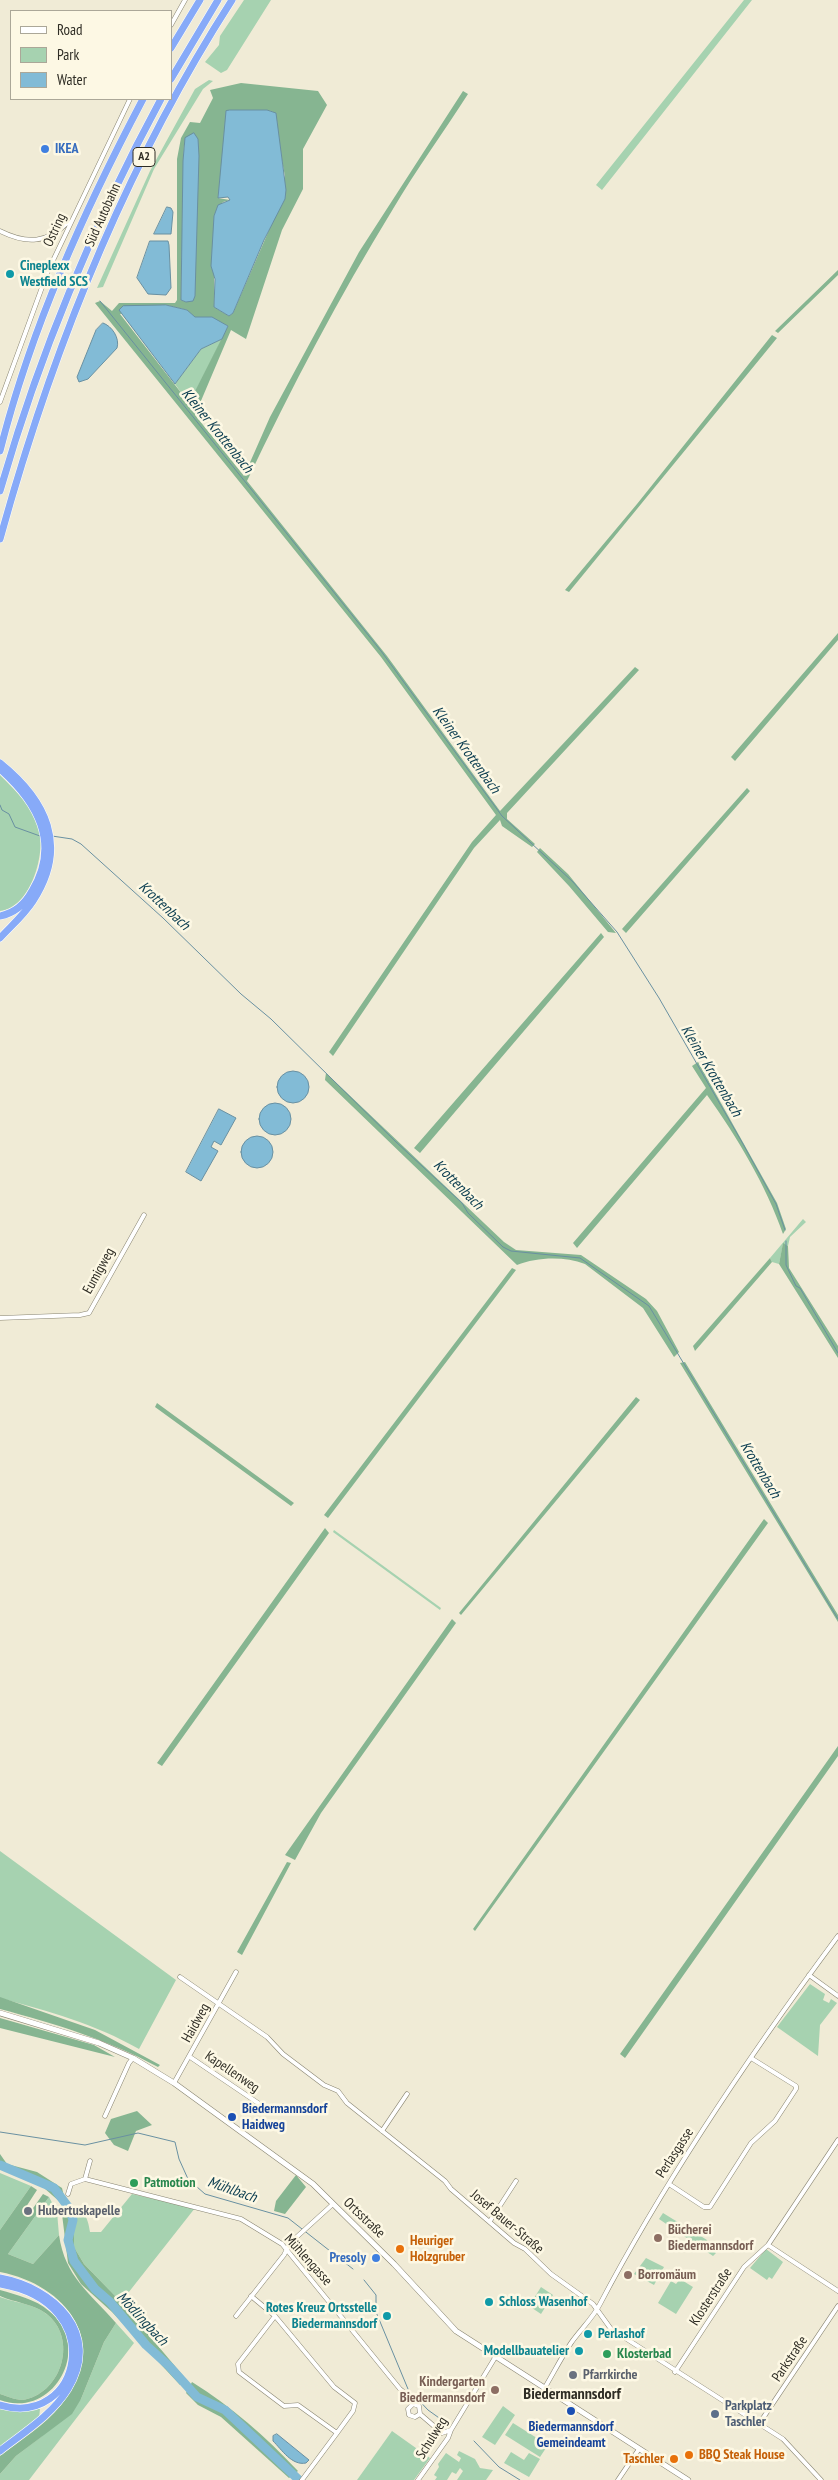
<!DOCTYPE html>
<html>
<head>
<meta charset="utf-8">
<style>
  body { margin:0 }
  #map { position:relative; width:838px; height:2480px; overflow:hidden; background:#f0ebd6; font-family:"PT Sans Narrow",sans-serif }
  canvas { display:block }
  .legend { position:absolute; left:10px; top:10px; width:162px; height:90px; box-sizing:border-box; background:#fdf8e4; border:1px solid #aba798; margin:0; padding:6px 9px; list-style:none; font-size:15px; color:#2f2d25 }
  .legend li { display:flex; align-items:center; gap:10px; height:25px }
  .legend b { width:25px; border:1px solid #aba798 }
</style>
</head>
<body>
<div id="map">
<canvas width="838" height="2480"></canvas>
<ul class="legend">
<li><b style="height:6px;background:#fff"></b>Road</li>
<li><b style="height:14px;background:#a6d2b0"></b>Park</li>
<li><b style="height:14px;background:#82bbd6"></b>Water</li>
</ul>
</div>
<script>
const c = document.querySelector('canvas').getContext('2d');
c.lineJoin = 'round';
function fill(path, color) {
  c.fillStyle = color;
  c.fill(path, 'evenodd');
}
function trace(path, color, width, dash) {
  c.strokeStyle = color;
  c.lineWidth = width;
  c.lineCap = dash ? 'butt' : 'round';
  c.setLineDash(dash || []);
  c.stroke(path);
}
function drawText(font, color, halo, rows, align = 'center') {
  c.font = font + ' "PT Sans Narrow",sans-serif';
  c.lineWidth = 5;
  c.setLineDash([]);
  c.textBaseline = 'middle';
  c.strokeStyle = halo;
  c.fillStyle = color;
  for (const [text, x, y, turn = 0] of rows) {
    c.save();
    c.translate(x, y);
    c.rotate((+turn || 0) * Math.PI / 180);
    c.textAlign = isNaN(turn) ? turn : align;
    if (halo) c.strokeText(text, 0, 0);
    c.fillText(text, 0, 0);
    c.restore();
  }
}
fill(new Path2D(`
  M244,0H271L227,70L221,73L205,62L219,45L220,36Z
  M744,0H752L602,190L596,185Z
  M209,80L213,81L203,89L154,169L103,287L97,288L150,171L195,89Z
  M222,339L189,404L175,384L201,349Z
  M0,775C14,789 34,808 39,828C46,853 31,908 0,911Z
  M803,1219L806,1222L790,1237L788,1246L783,1244L779,1264L772,1262L770,1258Z
  M334,1530L441,1608L440,1610L333,1532Z
  M0,1851L176,1980L139,2049C95,2024 48,2011 0,1998Z
  M810,1984L825,1994L823,2000L829,2003L831,1999L837,2003L820,2025L818,2056L777,2027Z
  M0,2173L31,2186L0,2230Z
  M132,2194L195,2208L121,2302L84,2264L74,2247V2220L70,2205C84,2208 88,2218 90,2232H101Z
  M49,2197L57,2212L59,2235L33,2264L8,2254Z
  M663,2213L707,2240L716,2253L713,2256L659,2219Z
  M766,2249L783,2262L772,2279L769,2277L767,2280L750,2268Z
  M646,2258L664,2267L654,2285L634,2274Z
  M680,2279L693,2287L676,2314L658,2303L671,2281L676,2284Z
  M541,2287L553,2295L541,2314L529,2306Z
  M0,2297C16,2303 36,2304 49,2316C78,2342 60,2395 22,2400C16,2400 6,2396 0,2394Z
  M116,2323L134,2343L29,2480H0V2474L16,2456L41,2437L81,2399L104,2342Z
  M503,2406L515,2415L495,2445L482,2437Z
  M37,2407L40,2409L39,2418L0,2448V2408L24,2410Z
  M513,2423L548,2445L540,2457L505,2435Z
  M392,2431L430,2458L414,2480H357Z
  M459,2451L475,2459L480,2468L493,2470L486,2480H457L463,2471L460,2468L456,2474L452,2472L447,2480H435L437,2477L434,2475L439,2467L438,2464L446,2453L459,2462L461,2458L457,2455Z
  M511,2452L524,2460L529,2453L540,2459L529,2477L504,2463Z`), '#a6d2b0');
fill(new Path2D(`
  M241,83L318,91L327,105L303,149V189L282,230L246,339L231,330L195,415L244,476L270,417L359,252L463,91L468,94C443,133 416,170 393,209C339,297 291,388 247,481L387,656L500,811L635,667L639,670L507,813V819L535,844L532,847L502,826L500,820L474,848L333,1056L329,1052L472,842L496,815L381,657L95,303L100,301L112,311L119,303H175L177,300V159L181,138L190,122L200,123L213,98L210,90ZM230,110L272,111L285,176L273,221L233,313L229,316L214,307V216L223,202L230,200L218,198ZM198,139L196,239L186,302L181,300L184,145ZM166,305L187,310L194,317L207,318L228,326L189,403L120,314Z
  M838,270V275L778,333L775,331Z
  M772,335L777,338L569,592L565,590L637,504Z
  M838,633V640L735,761L731,757Z
  M747,788L750,791L626,933L622,929Z
  M540,848L568,874L616,933L608,932L569,886L537,852Z
  M601,933L604,937L420,1153L414,1148Z
  M698,1062L777,1203L786,1229L783,1234C766,1185 737,1137 707,1095L577,1248L573,1243L706,1088L692,1066Z
  M326,1073L504,1242L516,1250L581,1255L646,1299L657,1311L679,1352L674,1357L643,1308L585,1264C564,1256 537,1257 517,1265L325,1080Z
  M783,1243L788,1246L789,1268L838,1346V1358L779,1264Z
  M770,1258L772,1262L695,1351L693,1346Z
  M512,1268L516,1270L328,1518L324,1515Z
  M685,1362L838,1615V1622L680,1363Z
  M636,1397L640,1400L461,1615L459,1613Z
  M157,1403L294,1503L291,1506L155,1407Z
  M764,1519L768,1523L475,1931L473,1929Z
  M325,1528L329,1533L162,1766L157,1763Z
  M452,1619L456,1623L321,1813L295,1860L285,1855Z
  M838,1746V1756L625,2058L620,2054Z
  M287,1862L291,1863L242,1955L237,1952Z
  M0,1997L95,2030L160,2065L158,2067C106,2039 56,2024 0,2009Z
  M0,2018L94,2045L115,2057L0,2028Z
  M137,2111L152,2125L136,2131L128,2151L114,2145L105,2133L111,2119Z
  M0,2154L7,2164L37,2172L62,2188L64,2196L60,2202L44,2188L0,2167Z
  M296,2175L306,2187L285,2214L274,2211L276,2201Z
  M31,2186L37,2190L24,2210L29,2214L43,2194L49,2197L8,2254L33,2264L59,2235C65,2277 90,2293 116,2323L104,2342L81,2399L72,2414L16,2456L0,2474V2456C21,2440 45,2425 61,2405C112,2344 67,2285 0,2272V2230Z
  M66,2198L74,2220V2247L84,2264L121,2302L185,2378L180,2385L112,2312L81,2284L68,2263L61,2206Z
  M0,2290C17,2295 35,2299 49,2311C94,2346 54,2420 0,2400V2394C6,2396 16,2400 22,2400C60,2395 78,2342 49,2316C36,2304 16,2303 0,2296Z
  M192,2382C232,2407 265,2436 298,2471L289,2478L221,2417L198,2405L186,2393Z`), '#86b591');
const water = new Path2D(`
  M230,110H267L276,113L286,190L285,199L264,240L233,313L229,316L214,307L215,279L211,266L214,216L218,205L230,200L228,197L218,198L226,111Z
  M194,133L198,139L199,156L195,296L193,301L186,302L181,300L183,161L185,138Z
  M167,207L171,208L173,212L171,234H154Z
  M150,241H168L169,245L171,288L166,295L148,294L137,278Z
  M166,305L187,310L195,317H212L228,326L222,339L201,349L175,384L119,310L123,306Z
  M103,323C112,326 120,338 117,348L88,379L79,382L77,377L96,330Z
  M277 1087a16 16 0 1 1 32 0a16 16 0 1 1-32 0Z
  M259 1119a16 16 0 1 1 32 0a16 16 0 1 1-32 0Z
  M219,1109L236,1118L221,1145L214,1141L211,1147L218,1151L201,1181L186,1172Z
  M241 1152a16 16 0 1 1 32 0a16 16 0 1 1-32 0Z
  M277,2434L309,2460L306,2463C292,2466 282,2450 273,2441V2436Z`);
fill(water, '#82bbd6');
trace(water, '#6990a1', 1);
trace(new Path2D(`
  M100,301L381,651L502,816L573,882L617,932L659,998L743,1144L776,1204L785,1230
  M0,805L2,810L9,814L15,827L40,836
  M52,836L72,839L81,844L163,918L241,994L271,1019L396,1142L462,1203L468,1213L503,1247L511,1251L580,1258L649,1306L838,1619
  M786,1241V1265L796,1286L800,1288L838,1353
  M0,2132L85,2145L138,2133L175,2142L179,2159L188,2179L205,2194L288,2218L353,2269
  M364,2280L376,2295V2312L408,2389
  M412,2393L428,2410L449,2425
  M474,2441L499,2467L520,2480`), '#6990a1', 1);
trace(new Path2D(`
  M0,2165L54,2188L69,2208L73,2220L68,2240L74,2261L95,2289L110,2302L146,2345L169,2366L197,2397L225,2410L299,2480`), '#82bbd6', 9);
const street = new Path2D(`
  M171,25L185,0
  M0,231C26,244 47,244 68,222
  M0,402L48,271L130,99
  M0,1318L80,1315L89,1313L144,1215
  M809,1975L838,1996
  M180,1977L267,2037L283,2054L324,2085L338,2091L347,2103L445,2181L451,2189L514,2243L525,2249L551,2274L593,2304L611,2329L783,2439L821,2480
  M190,2057L261,2105
  M174,2083L236,1972
  M105,2116L129,2063L133,2058
  M382,2131L407,2094
  M85,2179L90,2161
  M669,2184L704,2207H710L751,2143L775,2121L796,2089V2086L751,2058
  M68,2194L71,2184L85,2179L241,2219L282,2244L400,2389L410,2397L413,2404L419,2406L420,2414L442,2433L451,2430
  M490,2221L516,2181
  M768,2245L838,2291
  M251,2296L275,2316L334,2387L355,2403L353,2411L337,2433L298,2405L284,2406L239,2372L238,2364L275,2316
  M236,2316L284,2255L290,2243L333,2204
  M675,2372L744,2267L768,2245L838,2140
  M544,2389C553,2374 561,2358 571,2343C580,2330 593,2318 600,2304C668,2175 751,2053 838,1936
  M413,2404L408,2409L409,2415L415,2417L420,2414
  M759,2424L838,2306
  M302,2480L337,2433
  M418,2480L448,2438L451,2430L496,2356
  M618,2480L639,2449`);
const secondary = new Path2D(`
  M0,2013L99,2043L133,2058L174,2083L313,2184L394,2264L456,2331L688,2480`);
const highway = new Path2D(`
  M171,48L200,0
  M171,79L218,0
  M0,451C31,328 84,211 143,99
  M0,491C39,355 94,223 161,99
  M0,539C52,350 126,165 232,0
  M0,763C46,800 69,846 33,901C24,915 11,926 0,938
  M0,769C37,802 61,843 32,891C25,904 15,913 0,916
  M0,2278C54,2288 102,2333 68,2389C52,2415 23,2433 0,2451
  M0,2284C112,2303 80,2429 0,2405`);
trace(street, '#888471', 5);
trace(secondary, '#888471', 6);
trace(highway, '#fff', 8);
trace(street, '#fff', 4);
trace(secondary, '#fff', 5);
trace(highway, '#87aaf8', 7);
for (const [x, y, r, color] of [
  [45,149,5,"#3f7fe0"],
  [10,274,5,"#0f9aa8"],
  [232,2117,5,"#1a4fb4"],
  [134,2183,5,"#2e9e5b"],
  [28,2211,5,"#6b7280"],
  [658,2238,5,"#8d6e63"],
  [400,2249,5,"#e8710a"],
  [376,2258,5,"#3f7fe0"],
  [628,2275,5,"#8d6e63"],
  [489,2302,5,"#0f9aa8"],
  [387,2316,5,"#0f9aa8"],
  [588,2334,5,"#0f9aa8"],
  [579,2351,5,"#0f9aa8"],
  [607,2354,5,"#2e9e5b"],
  [573,2375,5,"#6b7280"],
  [495,2390,5,"#8d6e63"],
  [571,2411,5,"#1a4fb4"],
  [715,2414,5,"#5c6f8a"],
  [689,2455,5,"#e8710a"],
  [674,2459,5,"#e8710a"]
]) {
  const dot = new Path2D();
  dot.arc(x, y, r, 0, 2 * Math.PI);
  c.fillStyle = color;
  c.fill(dot);
  trace(dot, '#fdf8e4', 2);
}
for (const [x, y, w] of [
  [144,157,22]
]) {
  const box = new Path2D();
  box.roundRect(x - w / 2, y - 9.5, w, 19, 4);
  c.fillStyle = '#fdf8e4';
  c.fill(box);
  trace(box, '#2f2d25', 1);
}
drawText('bold 12px', '#2f2d25', null, [
  ["A2",144,157]
]);
drawText('bold 14px', '#366cbe', '#fdf8e4', [
  ["IKEA",55,149],
  ["Presoly",366,2258,"right"]
], 'left');
drawText('14px', '#2f2d25', '#fdf8e4', [
  ["Süd Autobahn",103,215,-66],
  ["Ostring",55,230,-65],
  ["Eumigweg",99,1271,-61],
  ["Haidweg",196,2023,-61],
  ["Kapellenweg",232,2072,34],
  ["Perlasgasse",675,2153,-57],
  ["Ortsstraße",364,2218,44],
  ["Josef Bauer-Straße",507,2222,40],
  ["Mühlengasse",308,2260,48],
  ["Klosterstraße",711,2297,-57],
  ["Parkstraße",790,2359,-56],
  ["Schulweg",432,2438,-58]
]);
drawText('bold 14px', '#0d838f', '#fdf8e4', [
  ["Cineplexx",20,266],
  ["Westfield SCS",20,282],
  ["Schloss Wasenhof",499,2302],
  ["Rotes Kreuz Ortsstelle",377,2308,"right"],
  ["Biedermannsdorf",377,2324,"right"],
  ["Perlashof",598,2334],
  ["Modellbauatelier",569,2351,"right"]
], 'left');
drawText('bold 14px', '#164399', '#fdf8e4', [
  ["Biedermannsdorf",242,2109],
  ["Haidweg",242,2125],
  ["Biedermannsdorf",571,2427,"center"],
  ["Gemeindeamt",571,2443,"center"]
], 'left');
drawText('bold 14px', '#27864d', '#fdf8e4', [
  ["Patmotion",144,2183],
  ["Klosterbad",617,2354]
], 'left');
drawText('bold 14px', '#5b616d', '#fdf8e4', [
  ["Hubertuskapelle",38,2211],
  ["Pfarrkirche",583,2375]
], 'left');
drawText('bold 14px', '#785e54', '#fdf8e4', [
  ["Bücherei",668,2230],
  ["Biedermannsdorf",668,2246],
  ["Borromäum",638,2275],
  ["Kindergarten",485,2382,"right"],
  ["Biedermannsdorf",485,2398,"right"]
], 'left');
drawText('bold 14px', '#c56008', '#fdf8e4', [
  ["Heuriger",410,2241],
  ["Holzgruber",410,2257],
  ["BBQ Steak House",699,2455],
  ["Taschler",664,2459,"right"]
], 'left');
drawText('bold 14px', '#4e5e75', '#fdf8e4', [
  ["Parkplatz",725,2406],
  ["Taschler",725,2422]
], 'left');
drawText('italic 15px', '#0b3d50', '#fdf8e4', [
  ["Kleiner Krottenbach",217,431,51],
  ["Kleiner Krottenbach",466,750,54],
  ["Krottenbach",164,906,43],
  ["Kleiner Krottenbach",711,1071,59],
  ["Krottenbach",458,1185,45],
  ["Krottenbach",760,1470,59],
  ["Mühlbach",232,2190,19],
  ["Mödlingbach",142,2319,47]
]);
drawText('bold 16px', '#2f2d25', '#fdf8e4', [
  ["Biedermannsdorf",572,2394]
]);
</script>
</body>
</html>
